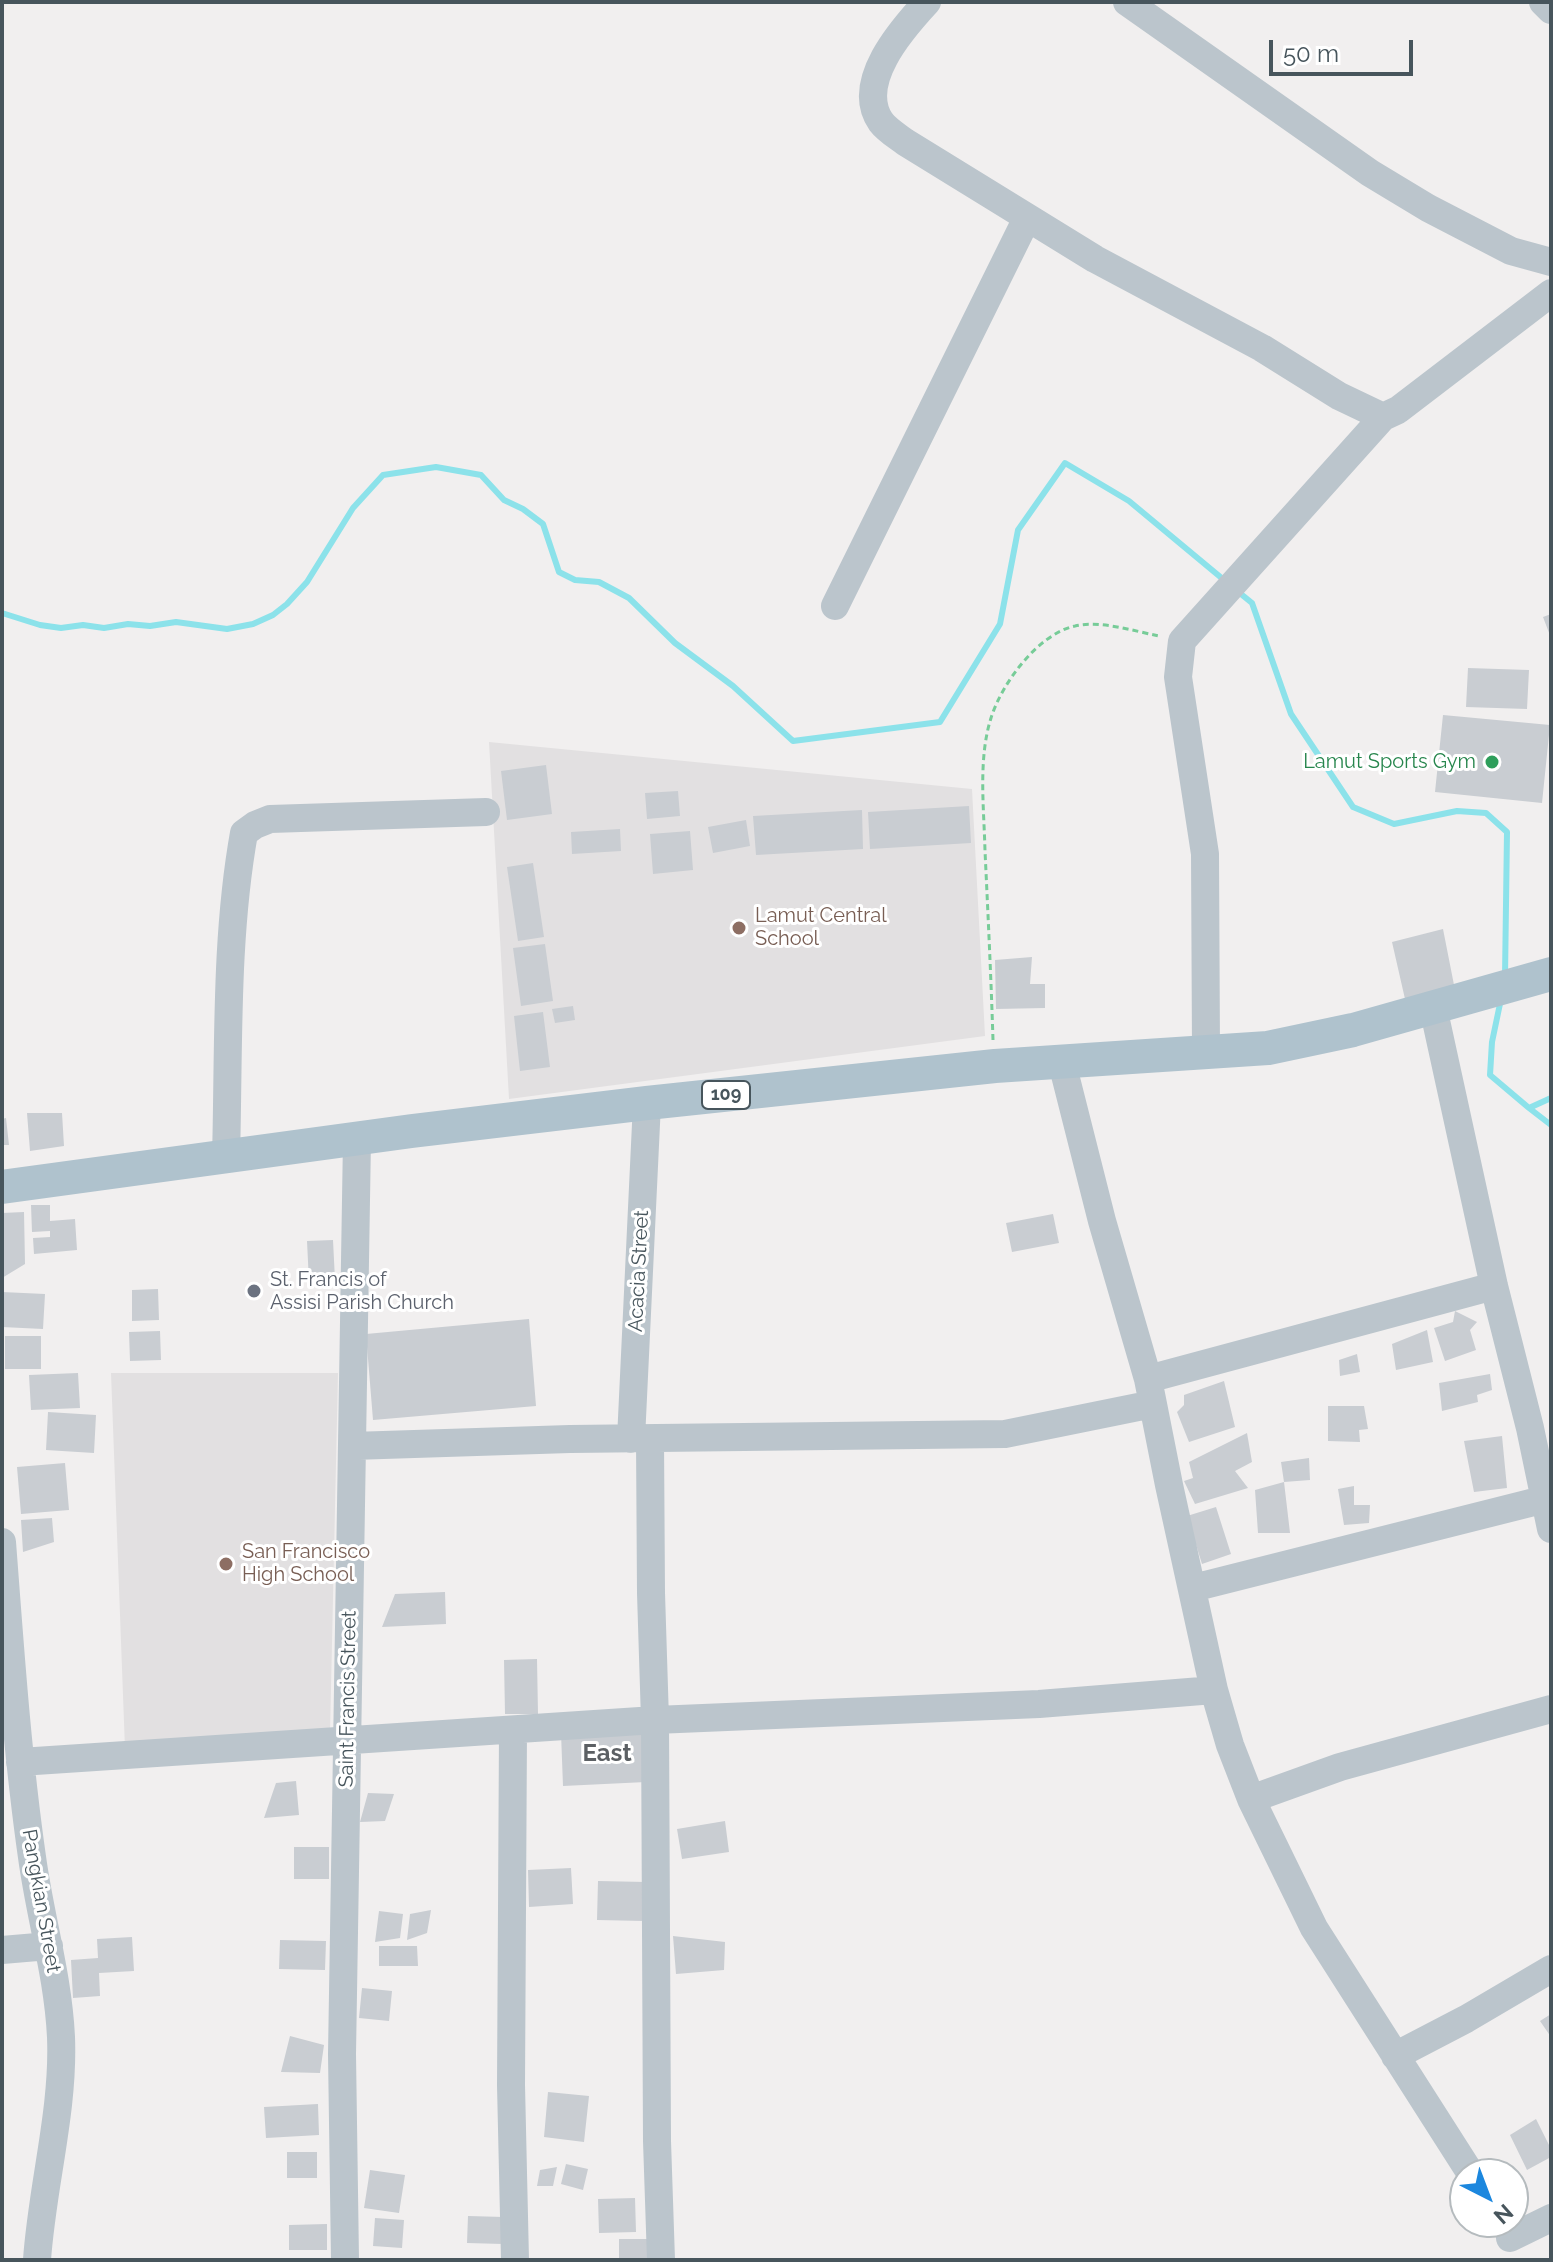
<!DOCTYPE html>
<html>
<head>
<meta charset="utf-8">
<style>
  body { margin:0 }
  #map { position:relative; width:1553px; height:2262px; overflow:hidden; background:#f1efef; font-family:Raleway,sans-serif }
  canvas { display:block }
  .frame { position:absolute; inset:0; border:4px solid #47555c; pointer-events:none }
  .north { position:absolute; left:1449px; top:2158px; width:80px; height:80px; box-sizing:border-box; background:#fff; border:2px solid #b5bbbe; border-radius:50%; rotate:138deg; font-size:22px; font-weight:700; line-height:32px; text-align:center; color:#47555c }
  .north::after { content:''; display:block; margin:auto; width:28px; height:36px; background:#1c87de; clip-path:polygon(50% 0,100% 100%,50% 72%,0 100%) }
  .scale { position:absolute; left:1269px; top:40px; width:144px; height:36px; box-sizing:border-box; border:4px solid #47555c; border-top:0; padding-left:10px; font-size:24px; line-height:28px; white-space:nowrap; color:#47555c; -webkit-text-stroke:6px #fff; paint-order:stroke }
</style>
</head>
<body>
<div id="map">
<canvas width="1553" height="2262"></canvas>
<div class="frame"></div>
<div class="north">N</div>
<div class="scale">50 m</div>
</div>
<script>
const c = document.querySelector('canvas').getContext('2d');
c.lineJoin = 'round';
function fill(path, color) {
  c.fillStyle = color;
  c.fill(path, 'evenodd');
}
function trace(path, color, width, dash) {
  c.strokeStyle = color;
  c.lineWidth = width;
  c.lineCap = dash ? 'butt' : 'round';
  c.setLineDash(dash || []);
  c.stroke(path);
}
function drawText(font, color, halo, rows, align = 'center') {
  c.font = font + ' Raleway,sans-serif';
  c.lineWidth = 6;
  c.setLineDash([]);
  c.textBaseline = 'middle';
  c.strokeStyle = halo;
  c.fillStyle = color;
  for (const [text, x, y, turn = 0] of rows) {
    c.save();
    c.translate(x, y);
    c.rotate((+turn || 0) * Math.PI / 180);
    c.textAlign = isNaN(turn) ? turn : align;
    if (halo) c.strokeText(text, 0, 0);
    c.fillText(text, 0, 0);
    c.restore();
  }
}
fill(new Path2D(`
  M489,742L972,789L985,1036L509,1099Z
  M111,1373H338L330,1733L125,1749Z`), '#e2e0e1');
trace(new Path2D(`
  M1236,590L1252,603L1291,714L1353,807L1394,824L1457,811L1486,813L1507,832L1505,977
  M2,613L40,625L61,628L83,625L104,628L128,624L150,626L176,622L227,629L253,624L273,615L287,604L307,582L353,508L383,475L436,467L481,475L504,500L523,509L543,524L559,572L575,580L599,582L629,598L675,643L733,686L793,741L940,722L1000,624L1018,530L1065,463L1129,501L1224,580
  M1501,999L1492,1042L1490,1075L1529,1108L1551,1098
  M1529,1108L1551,1125`), '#8ce2ea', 6);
fill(new Path2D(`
  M1551,614V638L1543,617Z
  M1468,668L1529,670L1527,709L1466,707Z
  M1443,715L1550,725L1542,803L1435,792Z
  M546,765L552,814L507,820L501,771Z
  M678,791L680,816L647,819L645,793Z
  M969,806L971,843L870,849L868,812Z
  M862,810L863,849L756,855L753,816Z
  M746,820L750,846L713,853L708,827Z
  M620,829L621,851L572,854L571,832Z
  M690,831L693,870L653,874L650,834Z
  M533,863L544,937L518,941L507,867Z
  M1443,929L1455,990L1405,999L1392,942Z
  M545,944L553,1001L521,1006L513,948Z
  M1032,957L1030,984H1045V1008L996,1009L995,960Z
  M573,1006L575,1020L555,1023L552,1009Z
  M543,1012L550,1067L520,1071L514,1016Z
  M27,1113H62L64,1146L30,1151Z
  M6,1118L9,1145H2V1119Z
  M31,1205H50V1221L75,1219L77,1250L34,1254L33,1238L50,1237V1231L32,1232Z
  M24,1212L25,1264L2,1278V1213Z
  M1053,1214L1059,1243L1012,1252L1006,1223Z
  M333,1240L335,1280L309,1282L307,1241Z
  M158,1289L159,1320L132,1321V1290Z
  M2,1292L45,1294L43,1329L2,1327Z
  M1455,1311L1477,1322L1470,1330L1476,1350L1445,1361L1434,1328L1453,1322Z
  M529,1319L536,1406L373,1420L366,1334Z
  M1427,1330L1433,1362L1396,1370L1392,1344Z
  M160,1331L161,1360L130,1361L129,1332Z
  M5,1336H41V1369H5Z
  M1357,1354L1360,1372L1340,1376L1339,1360Z
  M78,1373L80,1408L31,1410L29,1375Z
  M1490,1374L1492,1390L1477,1395L1478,1402L1442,1411L1439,1383Z
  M1224,1381L1235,1427L1189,1442L1177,1412L1184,1405V1395Z
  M1328,1406H1364L1368,1429L1359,1430L1360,1442L1328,1441Z
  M48,1412L96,1415L94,1453L46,1450Z
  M1247,1433L1252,1462L1235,1471L1248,1488L1195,1504L1184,1481L1193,1478L1189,1462Z
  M1502,1436L1507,1488L1474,1492L1464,1441Z
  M1309,1458L1310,1480L1284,1482L1281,1462Z
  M65,1463L69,1510L21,1514L17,1467Z
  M1284,1482L1290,1533H1258L1255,1490Z
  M1354,1486V1505H1370L1369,1523L1344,1525L1338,1489Z
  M1216,1507L1231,1554L1202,1564L1187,1516Z
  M52,1518L54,1542L23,1552L21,1520Z
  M445,1592L446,1624L382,1627L395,1594Z
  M537,1659L538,1714H505L504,1660Z
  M644,1730L646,1782L563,1786L561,1733Z
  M296,1781L299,1815L264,1818L276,1783Z
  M368,1793L394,1794L385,1821L360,1822Z
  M725,1821L729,1852L682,1859L677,1829Z
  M294,1847H329V1879H294Z
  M571,1868L573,1904L529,1907L528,1870Z
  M598,1881L646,1882L645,1921L597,1920Z
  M431,1910L427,1933L407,1940L410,1914Z
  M379,1911L403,1914L400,1938L375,1942Z
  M673,1936L725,1942L724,1970L676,1974Z
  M132,1937L134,1971L99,1973L100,1996L73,1998L71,1960L98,1958L97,1939Z
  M280,1940L326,1941L325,1970L279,1969Z
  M379,1946H417L418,1966H379Z
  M362,1988L392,1991L389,2021L359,2018Z
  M1551,2014V2037L1540,2021Z
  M290,2036L324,2045L320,2073L281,2072Z
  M548,2092L589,2096L584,2142L544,2137Z
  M318,2104L319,2135L266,2138L264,2107Z
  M1536,2119L1551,2149V2157L1527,2170L1510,2135Z
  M287,2152H317V2178H287Z
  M566,2164L588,2169L583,2190L561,2184Z
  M557,2167L553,2186H537L540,2170Z
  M370,2170L405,2175L399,2213L364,2208Z
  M635,2198L636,2232L599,2233L598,2199Z
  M468,2216L504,2217L503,2244L467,2243Z
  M375,2218L404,2220L402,2248L373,2246Z
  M327,2224V2250H289V2225Z
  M619,2239H647L648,2260H619Z`), '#c9cdd2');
trace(new Path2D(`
  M993,1040C991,977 988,914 985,851C984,808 978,759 991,718C1002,683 1038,634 1075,626C1100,620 1134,631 1159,636`), '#77cc98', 3, [6, 4]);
trace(new Path2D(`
  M927,2C902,29 854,83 881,122C887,130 897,136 905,142L1095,259L1262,348L1339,396L1383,417L1398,410L1551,293
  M1127,2L1370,173L1428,208L1511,251L1551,262
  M1543,2L1551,10
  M835,606L1027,218
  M1433,1007L1494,1286L1530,1428L1551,1529
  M1206,1051L1205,854L1178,677L1182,641L1383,417
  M1062,1063L1102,1221L1148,1379L1169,1485L1214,1690L1230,1745L1251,1799L1314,1928L1471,2174
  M226,1157C229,1050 225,939 244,833L255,825L270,819L486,812
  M1148,1379L1494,1286
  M631,1439L647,1103
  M650,1439L651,1593L655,1720L657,2141L661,2260
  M352,1446L570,1439L1005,1434L1153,1404
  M2,1542C10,1647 17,1752 32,1857C40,1917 58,1975 61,2037C64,2111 42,2186 37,2260
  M1193,1588L1546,1499
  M513,1731L511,2085L515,2260
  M20,1762L655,1720L1039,1704L1214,1690
  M1251,1799L1340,1767L1551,1709
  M2,1950L49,1946
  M1395,2056L1466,2019L1551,1969
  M1510,2238L1551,2218
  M345,2260L342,2054L357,1139`), '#bbc5cc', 28);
trace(new Path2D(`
  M2,1187L412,1131L647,1103L995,1066L1268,1048L1353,1030L1551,974`), '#afc2cd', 34);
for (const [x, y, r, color] of [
  [1492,762,8,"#2e9e5b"],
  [739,928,8,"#8d6e63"],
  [254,1291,8,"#6b7280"],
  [226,1564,8,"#8d6e63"]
]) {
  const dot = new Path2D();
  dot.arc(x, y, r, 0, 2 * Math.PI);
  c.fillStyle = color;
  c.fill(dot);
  trace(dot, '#fff', 3);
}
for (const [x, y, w] of [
  [726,1095,48]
]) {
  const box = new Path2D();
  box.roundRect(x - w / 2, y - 14, w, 28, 6);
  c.fillStyle = '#fff';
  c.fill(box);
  trace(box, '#47555c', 2);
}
drawText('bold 18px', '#47555c', null, [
  ["109",726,1095]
]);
drawText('20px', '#27864d', '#fff', [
  ["Lamut Sports Gym",1476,762]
], 'right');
drawText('20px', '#785e54', '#fff', [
  ["Lamut Central",755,916],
  ["School",755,939],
  ["San Francisco",242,1552],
  ["High School",242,1575]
], 'left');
drawText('20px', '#47555c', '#fff', [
  ["Acacia Street",639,1271,-87],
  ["Saint Francis Street",348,1699,-89],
  ["Pangkian Street",41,1901,80]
]);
drawText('20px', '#5b616d', '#fff', [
  ["St. Francis of",270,1280],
  ["Assisi Parish Church",270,1303]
], 'left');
drawText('bold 24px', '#5c6064', '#fff', [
  ["East",607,1754]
]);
</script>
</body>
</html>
